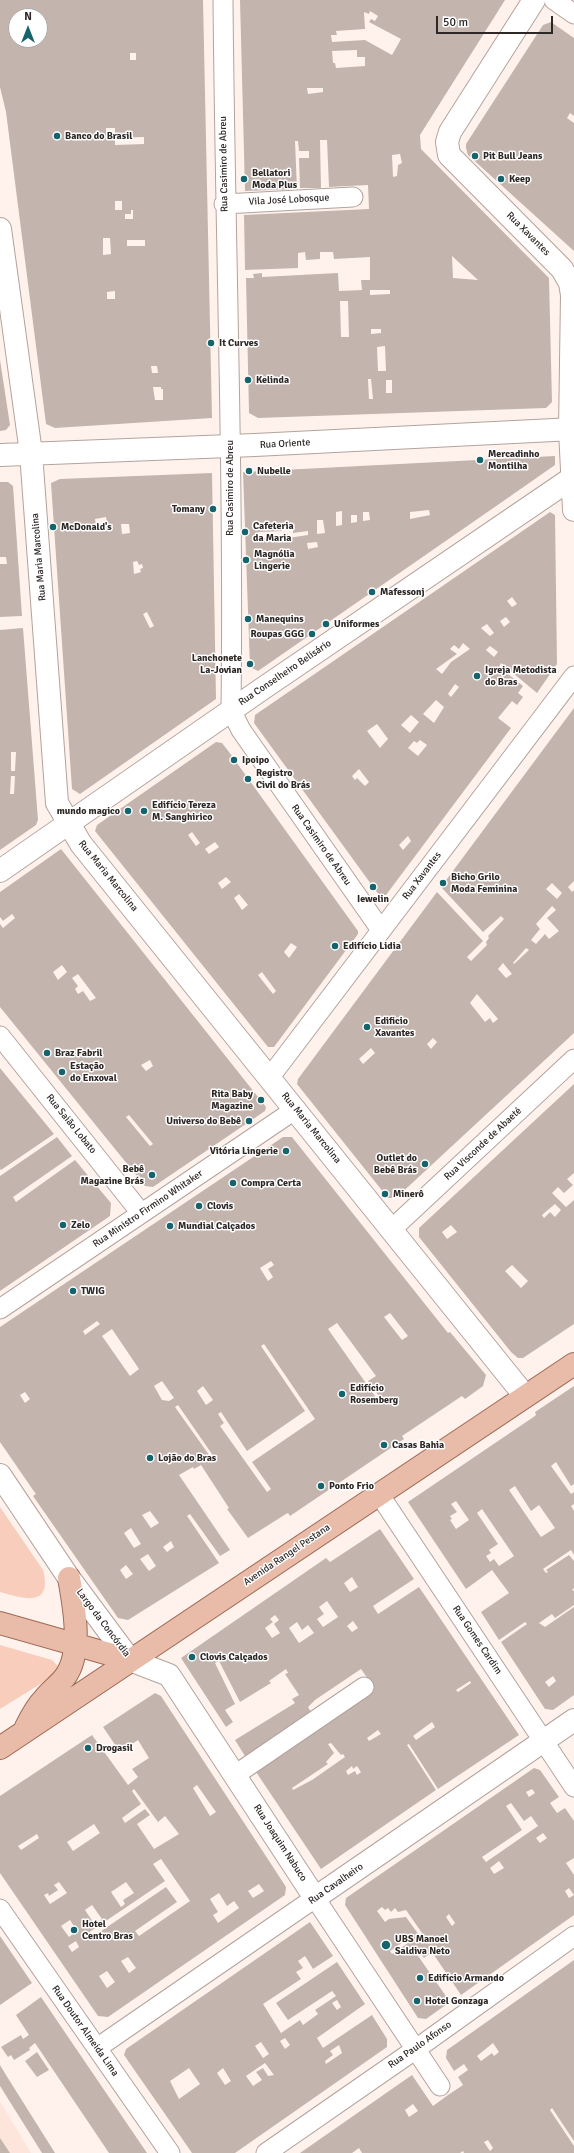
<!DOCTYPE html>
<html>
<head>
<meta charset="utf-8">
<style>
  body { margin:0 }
  #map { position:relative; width:574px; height:2153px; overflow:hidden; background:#fff2ec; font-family:Signika,sans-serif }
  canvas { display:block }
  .north { position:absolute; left:8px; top:8px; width:40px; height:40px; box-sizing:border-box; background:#fff; border:1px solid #aba9a8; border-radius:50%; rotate:0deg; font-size:11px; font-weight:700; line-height:16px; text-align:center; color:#2d2725 }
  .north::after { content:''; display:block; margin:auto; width:14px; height:18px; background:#16646b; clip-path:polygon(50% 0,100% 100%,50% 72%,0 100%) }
  .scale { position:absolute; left:436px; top:16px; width:117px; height:18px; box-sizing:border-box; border:2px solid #2d2725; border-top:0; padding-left:5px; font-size:12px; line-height:14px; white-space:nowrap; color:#2d2725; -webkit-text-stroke:3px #fff; paint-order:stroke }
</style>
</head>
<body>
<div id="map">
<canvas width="574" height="2153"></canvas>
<div class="north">N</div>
<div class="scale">50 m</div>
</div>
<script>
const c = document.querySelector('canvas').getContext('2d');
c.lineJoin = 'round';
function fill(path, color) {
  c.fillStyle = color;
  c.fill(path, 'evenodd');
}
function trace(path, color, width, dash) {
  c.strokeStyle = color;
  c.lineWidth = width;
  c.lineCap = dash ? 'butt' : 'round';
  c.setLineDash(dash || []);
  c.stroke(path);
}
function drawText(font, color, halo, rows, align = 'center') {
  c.font = font + ' Signika,sans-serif';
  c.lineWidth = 3;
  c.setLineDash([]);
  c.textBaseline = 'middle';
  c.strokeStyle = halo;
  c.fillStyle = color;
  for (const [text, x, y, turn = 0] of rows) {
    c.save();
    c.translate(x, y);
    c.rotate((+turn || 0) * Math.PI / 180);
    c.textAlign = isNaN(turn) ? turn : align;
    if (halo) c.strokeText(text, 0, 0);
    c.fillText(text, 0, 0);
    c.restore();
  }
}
fill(new Path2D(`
  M0,2101L31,2153H0Z`), '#fee5dc');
fill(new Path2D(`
  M0,1507L43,1570C53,1609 22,1598 0,1592Z
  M0,1645L52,1660L58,1666V1673L0,1709Z`), '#f8cdbc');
fill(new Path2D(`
  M0,0H203L212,418L55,428L46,424L6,112L0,87ZM16,16H40V40H16ZM130,53H136V60H130ZM106,128H115V134H111V138H106ZM144,137V144L115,145V138ZM115,201H122V210H115ZM131,210H133V219H125V214H131ZM103,238H110L111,254L103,255ZM127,240H145V246H127ZM115,291V299H107V292ZM151,366H157L158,373H152ZM153,387H161V389H163V400H155Z
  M240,0H505L420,135L421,149L549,278L552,402L546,408L258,418L249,413L246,278H254L253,274L262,273V277L338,273L339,291L362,290L361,280H370V257L334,259L333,252H320V259L306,260L305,252L298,253V268L245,270L244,215L369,209L368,185L329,187L327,140H320L321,188H300L299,158H309V151H299L298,141H295L297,189L245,191ZM370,11L378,16L375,21L371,19L369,22L401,39L392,55L365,40L332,42L331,35H337L336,31L365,29L364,12L369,14ZM357,50V57H365V66L336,68L335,63H333L332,51ZM307,88H323V92L308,94ZM400,154L402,163L398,165L397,176L393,177L392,155ZM452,256L478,280L453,278ZM370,290H390V294L370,295ZM340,301H348L349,337H341ZM371,329H381V333L371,334ZM385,346L386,371H378L377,347ZM368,379H371L373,399H369ZM386,380H392V393H386Z
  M551,22L574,38V116L570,113L567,118L574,123V251L468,155L466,148V144L543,25Z
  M0,360L10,425L6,430L0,431Z
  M555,456V465L502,502L258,671L250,667L243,472ZM429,510L430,515L410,519V512ZM342,511V525L336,526V512ZM363,512H369L370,520L363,521ZM351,515H357V522L351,523ZM317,520H323L325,533L317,534ZM282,526H293V533L308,531V535L288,538V534L258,539V532L282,531ZM317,542L318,547L308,549L307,543Z
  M212,473L216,699L80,794L72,789L51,483L60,479ZM106,517L107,523L96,525L95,519ZM121,524H129L130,533L122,534ZM137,561L139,565L142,564L143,568L140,569L141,572L134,574L133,562ZM147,612L154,626L150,628L143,614Z
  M0,482H8L13,486L22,616L0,617V564H7L6,557H0Z
  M550,512L555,515L557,664L537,693L501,663L499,667L523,686L518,693L523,697L517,705L512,701L498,718L511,728L386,895H379L254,723L255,715ZM512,597L517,604L512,607L507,601ZM506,617L510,622L504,627L500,621ZM487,624L494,633L490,636L481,628ZM463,643L470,649L451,662L442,674L436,669L457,654L450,649L454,645L459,649ZM490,646L498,652L494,657L486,650ZM455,684L459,687L451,697L448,694ZM436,700L444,707L434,723L423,714ZM411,715L419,722L410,733L401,725ZM377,724L388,739L380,748L367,731ZM420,740L427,745L418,756L408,748L414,741L417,743ZM359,769L369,782L365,786L357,778L355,780L352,776ZM408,836L411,841L403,850L399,845Z
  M23,628L38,820L36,825L0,850V630ZM11,752H16L15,771H11ZM11,776H15L14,794H10Z
  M574,708V881L568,887L572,892L574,890V1033L396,1198H388L297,1084L298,1079L437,892L483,941L467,957L471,961L487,945L486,942L489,938L488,936L504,919L501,916L483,932L441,887ZM552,883L562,893L557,899L546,889ZM552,906L556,910L547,918L559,931L549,939L545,934L536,944L531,940L540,929L536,924ZM526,948L529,950L514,964L513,963ZM503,963L512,974L506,978L498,969ZM477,994L498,1019L493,1023L490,1018L485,1022L470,1003ZM433,1038L437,1042L431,1049L427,1044ZM371,1048L375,1053L363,1064L359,1059Z
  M216,742L222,743L229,752L358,931V934L274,1047H268L95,831L97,825ZM192,832L200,843L196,846L188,835ZM215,842L219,847L209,854L205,849ZM226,877L231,882L222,889L218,883ZM239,894L248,905L242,910L234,898ZM291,943L297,947L289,958L284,952ZM262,972L276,991L273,994L258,975Z
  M61,849L266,1107L265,1111L153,1187L145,1186L0,1007V924L3,928L15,918L12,914L3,921L0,917V892ZM62,965L67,972L58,980L53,972ZM78,974L96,998L90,1001L83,991L78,994L75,989L78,986L72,978ZM150,1060L153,1066L146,1071L141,1065ZM129,1115L153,1144L150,1146L126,1117Z
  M0,1068L54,1134L1,1170L0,1169Z
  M574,1084V1173L567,1179L573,1185L564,1193L558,1187L552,1193L566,1207L574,1200V1324L523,1358H518L511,1352L419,1237V1228ZM555,1204L561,1210L555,1217L550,1212L544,1218L542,1215ZM451,1225L457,1232L447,1239L442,1232ZM512,1265L528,1281L521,1288L505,1271Z
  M57,1137L72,1156L13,1197L16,1202L75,1160L111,1203L110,1216L0,1291V1176Z
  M283,1137H292L448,1333L450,1332L486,1375L483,1386L465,1399L462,1396L402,1436L404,1439L290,1516L288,1513L286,1514L248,1538L227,1509L229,1508L201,1465L194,1469L193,1467L179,1475L230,1550L220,1556L190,1514L187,1516L219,1563L128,1620L118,1618L33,1496L36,1494L33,1490L0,1442V1327ZM271,1261L274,1265L268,1269L273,1277L268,1281L260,1268ZM390,1313L408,1336L402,1340L384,1317ZM97,1321L100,1324L85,1335L83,1331ZM337,1323L376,1376L368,1381L380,1398L377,1399L328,1329ZM112,1329L139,1369L130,1376L102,1336ZM264,1344L315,1419L252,1462L271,1489L267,1492L220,1426L224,1423L218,1414L221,1412L247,1451L305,1411L261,1346ZM162,1381L174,1398L169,1401L162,1400L154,1386ZM203,1386L213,1400L206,1405L197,1391ZM25,1392L30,1399L25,1403L20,1395ZM178,1405L214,1457L212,1459L175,1407ZM150,1511L159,1523L151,1528L142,1515ZM131,1528L141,1544L134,1548L124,1533ZM171,1541L174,1547L167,1552L163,1547ZM148,1554L156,1566L149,1571L140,1559ZM126,1565L133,1574L126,1579L120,1570Z
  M574,1386V1484L571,1486L556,1462L551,1466L571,1494L574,1492V1504L571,1506L574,1511V1555L571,1550L543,1569L546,1573L548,1572L546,1570L569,1555L574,1561V1588L572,1590L574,1591V1605L555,1618L552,1614L539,1623L545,1627L574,1607V1695L553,1710L545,1709L501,1642L527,1624L525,1622L499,1640L481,1612L509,1593L492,1570L466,1589L408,1502L532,1418L536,1415L535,1412ZM515,1486L531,1511L539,1505L555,1528L541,1537L509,1490ZM456,1501L469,1520L456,1529L450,1520L452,1519L450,1516L457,1512L451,1504ZM482,1509L514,1556L499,1566L494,1559L490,1562L486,1556L491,1553L489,1550L498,1544L477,1513ZM553,1676L556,1681L549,1687L545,1682Z
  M380,1529L414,1579L373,1606L378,1614L419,1587L519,1735L438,1789L409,1744L407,1745L436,1790L321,1869L254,1769L368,1679L361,1669L315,1700L308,1707L314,1717L248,1761L235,1740L295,1703L292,1699L299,1695L285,1674L288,1673L286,1669L269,1681L271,1683L240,1702L219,1661L215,1663L235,1704L225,1710L233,1722L226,1727L181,1658L326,1558L330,1562ZM352,1577L358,1587L350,1592L344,1583ZM327,1601L338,1617L323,1627L317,1619L324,1614L319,1607ZM275,1615L279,1620L274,1624L280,1633L272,1638L265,1628L273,1622L270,1619ZM353,1621L358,1628L352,1632L347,1626ZM297,1622L302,1630L308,1625L314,1633L299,1643L289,1628ZM470,1681L471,1683L458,1692L456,1690ZM432,1722L435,1727L416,1740L413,1736ZM378,1730L381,1734L369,1741L367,1738ZM331,1743L341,1755L343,1754L345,1757L312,1780L293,1790L292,1788L328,1764L326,1762L334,1753L328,1744ZM352,1766L353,1769L357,1766L361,1772L357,1775L355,1771L348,1775L346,1771Z
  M155,1693L161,1696L275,1870L286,1887L285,1895L108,2017L98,2016L0,1873V1796L92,1735L128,1785L138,1777L132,1769L149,1758L138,1740L120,1752L103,1727ZM197,1785L216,1812L210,1816L193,1788ZM134,1789L158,1822L165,1816L179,1834L154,1849L137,1824L150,1815L145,1809L125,1823L122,1818L141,1804L132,1791ZM94,1824L100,1833L73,1851L67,1842ZM37,1834L39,1838L21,1850L18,1846ZM161,1859L190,1901L139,1936L135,1931L177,1902L166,1887L88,1940L85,1935L165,1881L153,1864ZM59,1882L67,1893L50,1904L44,1895L48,1893L49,1896L58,1890L54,1885ZM126,1882L134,1893L123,1900L125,1904L121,1907L111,1892ZM259,1884L264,1891L253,1898L248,1891ZM219,1893L227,1906L234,1901L239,1908L218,1923L213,1915L218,1912L210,1899ZM92,1905L102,1919L95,1925L85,1910ZM70,1920L77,1931L69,1937L61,1926ZM76,1941L79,1947L72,1952L68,1946ZM128,1957L136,1968L129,1973L121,1961ZM107,1971L115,1982L107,1988L99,1976Z
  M534,1768L540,1770L559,1797L550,1803L557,1813L565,1808L574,1821V1858L566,1863L574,1875V1915L461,1995L432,1952L424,1958L417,1948L414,1950L450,2002L426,2019L418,2018L345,1905L346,1898ZM532,1789L535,1793L529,1797L526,1792ZM511,1803L524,1821L531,1816L538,1826L486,1862L482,1857L522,1830L506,1806ZM543,1833L547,1838L540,1843L536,1838ZM499,1861L504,1868L494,1874L490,1868ZM569,1888L574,1895L569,1898L565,1891ZM382,1907L385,1910L388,1908L391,1912L395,1908L398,1912L406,1910L422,1933L419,1935L406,1917L389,1919L385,1922L377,1911ZM449,1914L455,1923L452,1926L446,1917ZM406,1940L408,1943L392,1954L390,1951Z
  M310,1922L333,1956L313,1969L305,1956L298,1961L303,1968L296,1972L301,1979L263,2004L281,2033L300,2020L303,2025L318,2014L315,2010L336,1996L332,1991L288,2020L276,2003L337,1962L365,2004L317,2038L323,2048L372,2015L387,2039V2047L235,2153H192L124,2055L126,2049ZM337,2000L341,2007L337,2010L332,2003ZM285,2038L290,2045L285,2049L280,2041ZM261,2042L269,2054L263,2058L255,2046ZM339,2045L342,2053L326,2064L325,2061L333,2055L330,2051ZM265,2063L274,2075L268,2076L263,2068L256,2072L262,2080L253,2086L246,2076ZM189,2068L200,2084L179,2099L170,2081ZM223,2068L231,2081L225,2085L217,2073Z
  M0,1936L32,1983L0,2005Z
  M574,1960V2141L552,2108L550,2110L574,2146V2153H464L463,2151L460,2153H362L359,2148L352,2153H300L412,2075L433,2106L448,2095L463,2085L458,2077L468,2070L464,2064L454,2071L446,2058L447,2050ZM493,2043L499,2052L494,2056L492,2053L481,2061L477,2056ZM413,2104L418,2111L409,2117L405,2110ZM488,2140L493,2148L490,2151L484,2142Z
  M41,1997L79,2053L147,2153H109L35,2043L29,2048L30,2050L14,2060L11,2055L8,2057L1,2047L21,2035L23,2039L29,2035L16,2015Z
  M37,2052L49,2070L37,2077L25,2061Z
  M0,2065L6,2075L55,2153H42L0,2086Z
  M0,2138L10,2153H0Z`), '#c4b4ae');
const minor = new Path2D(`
  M223,0C225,237 234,473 231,710L241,730L381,930
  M554,0L574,14
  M224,204L353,197
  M0,1036L141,1213
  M270,1077L574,676
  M392,1229L574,1059
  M0,1309L296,1109
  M379,1494L574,1787
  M235,1775L364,1687
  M0,1909L170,2153
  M97,2048L315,1898L440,2086
  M266,2153L416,2049L574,1936`);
const tertiary = new Path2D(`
  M534,0L450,132L447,142L449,155L562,269L570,283L572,295L570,430L574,510
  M0,871L262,689L572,478
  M0,1475L69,1578L130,1660L169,1675L315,1898L574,1720`);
const secondary = new Path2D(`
  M0,229L31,453L57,803L81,844L525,1396
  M0,455L255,445L574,429`);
const primary = new Path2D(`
  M0,1623L130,1660
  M26,1727C31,1717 36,1707 44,1699C50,1691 59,1685 65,1677C83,1653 74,1605 69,1578
  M0,1748L574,1364`);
trace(minor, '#b2a39d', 21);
trace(tertiary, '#b2a39d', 24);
trace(secondary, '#b2a39d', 24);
trace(primary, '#9d6a55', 24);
trace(minor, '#fff', 19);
trace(tertiary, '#fff', 22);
trace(secondary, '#fff', 22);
trace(primary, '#e9bba9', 22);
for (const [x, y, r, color] of [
  [57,136,4,"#16646b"],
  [475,156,4,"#16646b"],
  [244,179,4,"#16646b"],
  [501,179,4,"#16646b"],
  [211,343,4,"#16646b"],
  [248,380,4,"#16646b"],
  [480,460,4,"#16646b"],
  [249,471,4,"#16646b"],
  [213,509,4,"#16646b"],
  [53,527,4,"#16646b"],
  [245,532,4,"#16646b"],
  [246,560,4,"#16646b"],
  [372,592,4,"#16646b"],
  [248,619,4,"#16646b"],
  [326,624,4,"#16646b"],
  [312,634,4,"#16646b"],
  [250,664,4,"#16646b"],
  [477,676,4,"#16646b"],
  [234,760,4,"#16646b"],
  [248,779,4,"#16646b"],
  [128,811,4,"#16646b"],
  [144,811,4,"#16646b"],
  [443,883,4,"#16646b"],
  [373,887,4,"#16646b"],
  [335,946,4,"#16646b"],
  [367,1027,4,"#16646b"],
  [47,1053,4,"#16646b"],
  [62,1072,4,"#16646b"],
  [261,1100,4,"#16646b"],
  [249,1121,4,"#16646b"],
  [286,1151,4,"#16646b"],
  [425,1164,4,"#16646b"],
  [152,1175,4,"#16646b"],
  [233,1183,4,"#16646b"],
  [385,1194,4,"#16646b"],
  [199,1206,4,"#16646b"],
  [63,1225,4,"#16646b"],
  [170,1226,4,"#16646b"],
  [73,1291,4,"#16646b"],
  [342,1394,4,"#16646b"],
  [384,1445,4,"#16646b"],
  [150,1458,4,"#16646b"],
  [321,1486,4,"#16646b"],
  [192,1657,4,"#16646b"],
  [88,1748,4,"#16646b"],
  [74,1930,4,"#16646b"],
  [386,1945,5,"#16646b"],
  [420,1978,4,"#16646b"],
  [417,2001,4,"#16646b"]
]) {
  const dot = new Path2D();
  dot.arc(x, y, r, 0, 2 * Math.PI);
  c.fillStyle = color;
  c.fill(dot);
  trace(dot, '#fff', 1.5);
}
drawText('bold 10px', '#2d2725', '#fff', [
  ["Banco do Brasil",65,136],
  ["Pit Bull Jeans",483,156],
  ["Bellatori",252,173],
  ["Moda Plus",252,185],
  ["Keep",509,179],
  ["It Curves",219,343],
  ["Kelinda",256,380],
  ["Mercadinho",488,454],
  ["Montilha",488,466],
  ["Nubelle",257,471],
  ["Tomany",205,509,"right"],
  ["Cafeteria",253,526],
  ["da Maria",253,538],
  ["McDonald's",61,527],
  ["Magnólia",254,554],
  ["Lingerie",254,566],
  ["Mafessonj",380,592],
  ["Manequins",256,619],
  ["Uniformes",334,624],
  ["Roupas GGG",304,634,"right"],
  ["Lanchonete",242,658,"right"],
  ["La-Jovian",242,670,"right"],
  ["Igreja Metodista",485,670],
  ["do Bras",485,682],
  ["Ipoipo",242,760],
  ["Registro",256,773],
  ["Civil do Brás",256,785],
  ["Edifício Tereza",152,805],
  ["M. Sanghirico",152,817],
  ["mundo magico",120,811,"right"],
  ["Bicho Grilo",451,877],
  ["Moda Feminina",451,889],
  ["Iewelin",373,899,"center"],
  ["Edifício Lidia",343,946],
  ["Edificio",375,1021],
  ["Xavantes",375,1033],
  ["Braz Fabril",55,1053],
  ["Estação",70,1066],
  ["do Enxoval",70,1078],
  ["Rita Baby",253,1094,"right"],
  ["Magazine",253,1106,"right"],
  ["Universo do Bebê",241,1121,"right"],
  ["Vitória Lingerie",278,1151,"right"],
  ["Outlet do",417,1158,"right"],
  ["Bebê Brás",417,1170,"right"],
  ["Bebê",144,1169,"right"],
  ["Magazine Brás",144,1181,"right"],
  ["Compra Certa",241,1183],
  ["Minerô",393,1194],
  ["Clovis",207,1206],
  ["Zelo",71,1225],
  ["Mundial Calçados",178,1226],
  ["TWIG",81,1291],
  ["Edifício",350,1388],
  ["Rosemberg",350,1400],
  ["Casas Bahia",392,1445],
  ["Lojão do Bras",158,1458],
  ["Ponto Frio",329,1486],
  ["Clovis Calçados",200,1657],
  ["Drogasil",96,1748],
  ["Hotel",82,1924],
  ["Centro Bras",82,1936],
  ["UBS Manoel",395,1939],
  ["Saldiva Neto",395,1951],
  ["Edifício Armando",428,1978],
  ["Hotel Gonzaga",425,2001]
], 'left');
drawText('10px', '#2d2725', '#fff', [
  ["Rua Casimiro de Abreu",224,164,-91],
  ["Vila José Lobosque",289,200,-3],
  ["Rua Xavantes",528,234,45],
  ["Rua Oriente",285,444,-3],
  ["Rua Casimiro de Abreu",230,488,-90],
  ["Rua Maria Marcolina",39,557,-95],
  ["Rua Conselheiro Belisário",285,673,-34],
  ["Rua Casimiro de Abreu",321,845,55],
  ["Rua Maria Marcolina",108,876,51],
  ["Rua Xavantes",422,876,-53],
  ["Rua Saião Lobato",71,1124,51],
  ["Rua Maria Marcolina",311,1128,51],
  ["Rua Visconde de Abaeté",483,1144,-43],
  ["Rua Ministro Firmino Whitaker",148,1209,-34],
  ["Avenida Rangel Pestana",287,1555,-34],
  ["Largo da Concórdia",103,1623,53],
  ["Rua Gomes Cardim",477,1640,56],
  ["Rua Joaquim Nabuco",280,1843,57],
  ["Rua Cavalheiro",336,1884,-35],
  ["Rua Doutor Almeida Lima",85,2031,55],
  ["Rua Paulo Afonso",420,2045,-35]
]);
</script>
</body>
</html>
